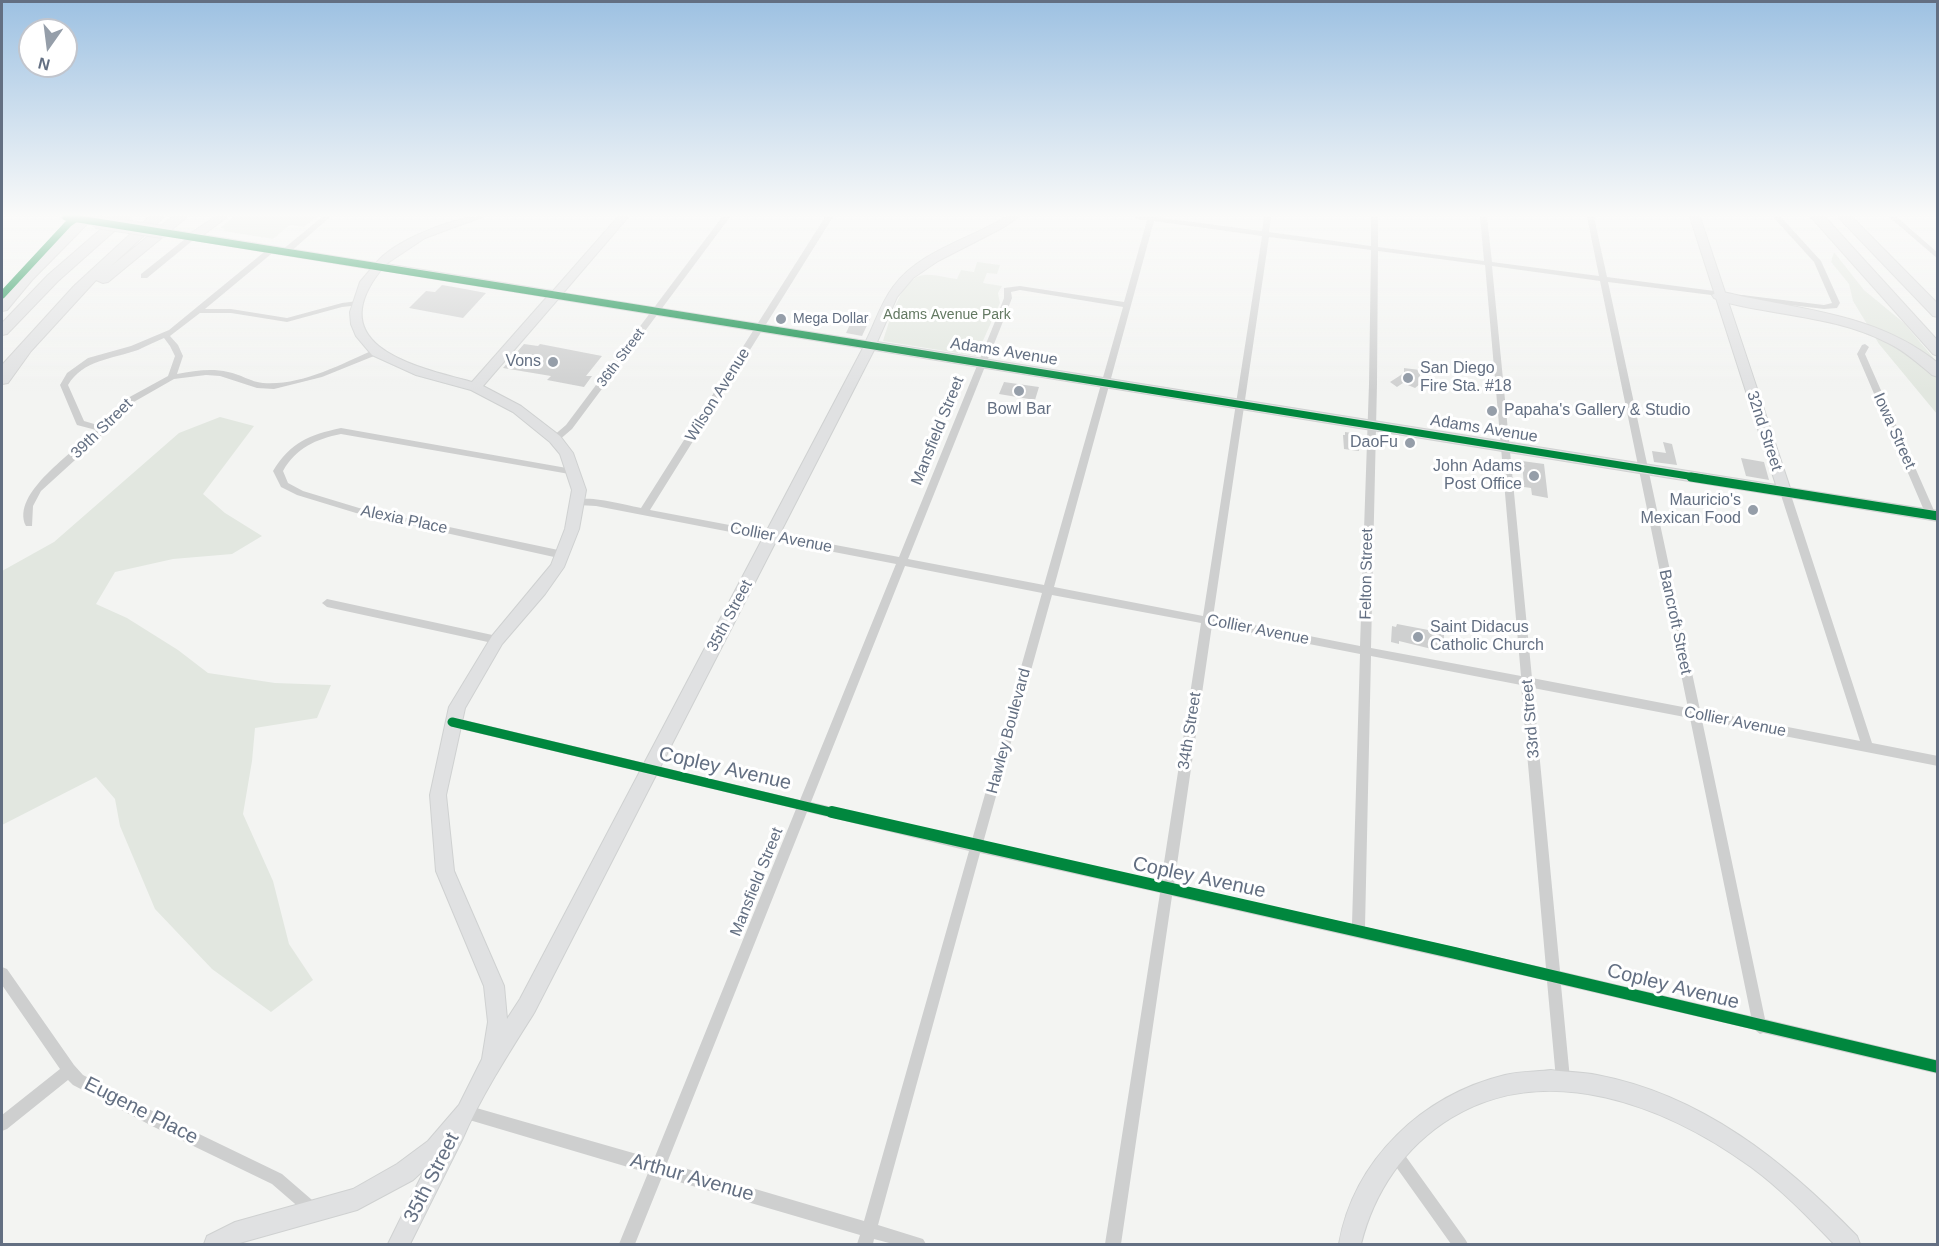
<!DOCTYPE html>
<html>
<head>
<meta charset="utf-8">
<style>
  body { margin:0 }
  #map { position:relative; width:1939px; height:1246px; overflow:hidden; background:#f3f4f2; font-family:Helvetica,sans-serif }
  canvas { display:block }
  .frame { position:absolute; inset:0; border:3px solid #636f82; pointer-events:none }
  .north { position:absolute; left:18px; top:18px; width:60px; height:60px; box-sizing:border-box; background:#fff; border:2px solid #c1c5cd; border-radius:50%; rotate:194deg; font-size:16px; font-weight:700; line-height:24px; text-align:center; color:#636f82 }
  .north::after { content:''; display:block; margin:auto; width:21px; height:27px; background:#959ea9; clip-path:polygon(50% 0,100% 100%,50% 72%,0 100%) }
</style>
</head>
<body>
<div id="map">
<canvas width="1939" height="1246"></canvas>
<div class="frame"></div>
<div class="north">N</div>
</div>
<script>
const c = document.querySelector('canvas').getContext('2d');
c.lineJoin = 'round';
function fill(path, color) {
  c.fillStyle = color;
  c.fill(path, 'evenodd');
}
function trace(path, color, width, dash) {
  c.strokeStyle = color;
  c.lineWidth = width;
  c.lineCap = dash ? 'butt' : 'round';
  c.setLineDash(dash || []);
  c.stroke(path);
}
function drawText(font, color, halo, rows, align = 'center') {
  c.font = font + ' Helvetica,sans-serif';
  c.lineWidth = 6;
  c.setLineDash([]);
  c.textBaseline = 'middle';
  c.strokeStyle = halo;
  c.fillStyle = color;
  for (const [text, x, y, turn = 0] of rows) {
    c.save();
    c.translate(x, y);
    c.rotate((+turn || 0) * Math.PI / 180);
    c.textAlign = isNaN(turn) ? turn : align;
    if (halo) c.strokeText(text, 0, 0);
    c.fillText(text, 0, 0);
    c.restore();
  }
}
fill(new Path2D(`
  M234,217H317L304,227L290,225L273,239L223,231L225,229L220,228Z
  M1834,252L1864,290L1904,323L1937,362V414L1879,344L1853,301L1849,284L1831,262Z
  M977,262L1000,265L997,274L987,273L983,283L1002,286L998,293L1000,303L976,356L883,341C889,323 901,276 924,275C934,274 947,278 957,279L961,270L974,272Z
  M220,417L254,426L203,494L225,513L262,536L232,554L173,559L115,572L96,604L127,618L178,650L208,673L275,683L331,685L317,718L255,728L252,761L243,814L273,881L289,944L313,980L271,1012L212,969L155,909L120,826L115,799L96,777L2,825V571L54,542L179,433Z`), '#e2e7e0');
fill(new Path2D(`
  M442,285L465,289L486,293L463,318L409,308L426,291L435,292Z
  M855,314L871,317L862,336L846,333Z
  M524,344L538,346L540,344L602,356L586,376H592L584,387L547,380L551,376L503,368Z
  M1404,368L1420,370V384L1415,388L1403,383L1397,387L1390,382L1404,373Z
  M1004,382L1039,387L1035,400L999,394Z
  M1345,432L1359,434V451L1344,449L1343,435H1345Z
  M1663,442L1672,444L1677,465L1654,462L1652,451L1666,453Z
  M1741,458L1764,462L1769,480L1746,476Z
  M1522,461L1544,464L1548,498L1532,495L1531,488L1524,487Z
  M1397,624L1444,633V652L1399,641V644L1391,642L1392,626L1396,627Z`), '#cfd0d0');
const secondary = new Path2D(`
  M61,217H84L101,222L96,225L66,220Z
  M215,217H227L203,235L376,263C395,240 453,217 482,217L425,238L386,264L553,291L618,217H628L563,293L866,341C875,323 881,303 893,287C919,251 970,239 1006,217H1018L1004,227L938,261L913,278L897,297L877,342L1776,485L1690,217H1700L1790,488L1938,511V521L874,350L534,1013C508,1054 480,1098 462,1140L410,1244H388L425,1169L413,1180L357,1210L236,1244H204L207,1236L235,1222L353,1189L397,1164L428,1141L459,1105L482,1059L488,1022L484,986L436,871L430,795L449,707L492,636L551,565L565,529L572,490L560,454L550,442L513,412L471,390L416,375L372,355L356,336L351,324L350,312L360,282L371,269L163,235L158,232L163,229L191,233ZM381,270L547,297L472,382C417,367 320,347 381,270ZM558,299L863,348L520,999L507,1019L504,986L454,871L446,795L465,708L502,644L545,594L564,567L579,529L586,490L573,453L560,436L521,406L483,386Z
  M1551,1070C1566,1072 1582,1072 1597,1075C1702,1095 1784,1161 1857,1236L1860,1244H1834C1808,1217 1781,1189 1751,1167C1667,1106 1548,1059 1451,1118C1404,1147 1374,1192 1361,1244H1339C1354,1159 1423,1095 1505,1075C1520,1071 1536,1072 1551,1070Z`);
const highway = new Path2D(`
  M80,217H94L32,280L7,310L2,311V298L22,274Z
  M115,217H130L58,281L7,334L2,335V323L48,275Z
  M149,217H164L110,267L172,217H187L108,282L103,283L96,280L31,351L8,383L2,384V365L74,286Z
  M1811,217H1825L1938,341V356L1933,354Z
  M1838,217H1852L1938,304V317L1933,316Z
  M1719,291C1795,310 1874,311 1938,363V377L1932,375C1919,364 1905,351 1888,343C1838,317 1781,316 1728,303L1714,298L1712,295Z`);
trace(secondary, '#cfd1d1', 2);
trace(highway, '#d0d1d1', 2);
fill(new Path2D(`
  M322,217H330L288,254H282V250Z
  M722,217H730L572,429L558,441H552L550,439L552,437L566,425Z
  M825,217H833L650,510L899,557L994,324L1004,298V288L1020,286L1124,302L1147,220L1135,219V217H1155L1262,231L1264,217H1271L1269,232L1371,246V217H1378V247L1484,261L1480,217H1487L1492,262L1599,276L1587,217H1594L1607,277L1730,293V297H1727L1608,282L1700,710L1860,741L1780,492L1785,489L1790,492L1872,743L1938,756V766L1702,720L1765,1019L1938,1060V1074L1763,1033L1760,1034L1755,1030L1561,985L1570,1079L1568,1084L1563,1086L1558,1084L1556,1079L1547,981L1172,896L1121,1244H1105L1160,893L980,853L878,1225L923,1239L926,1244H893L874,1239L873,1244H857L860,1235L662,1177L635,1244H619L648,1173L466,1119L461,1117L459,1112L461,1107L466,1105L654,1159L796,809L452,727L448,725L446,722L448,719L452,717L800,800L896,564L596,506L578,505L573,502C584,493 627,506 641,508ZM1154,221L1262,236L1203,616L1054,587ZM1269,237L1371,250L1369,384L1360,646L1213,617ZM1378,251L1485,265L1521,676L1371,648L1377,384ZM1492,266L1600,281L1688,708L1532,678ZM1020,290L1123,307L1044,585L908,559L1002,324L1012,298L1011,292ZM905,566L1042,593L972,840L811,802ZM1052,595L1201,623L1161,882L983,843ZM1212,625L1360,654L1352,924L1174,885ZM1371,656L1521,685L1546,968L1365,927ZM1533,688L1690,718L1751,1016L1560,971ZM807,812L969,851L864,1221L667,1163Z
  M1773,217H1781L1821,261L1840,303L1837,308L1824,309L1739,299V295H1742L1824,305L1832,303L1814,262Z
  M1889,217H1897L1938,253V259Z
  M190,235L197,237L147,278H141V274Z
  M269,248L276,250L205,309H231L287,318L342,303L358,301L362,303L361,305L342,307L287,322L231,313H200L170,336L178,345L183,356L177,374C194,371 211,368 228,372C240,374 251,382 263,383C300,386 340,365 373,350H379V354L322,377L274,389L257,388L220,376L206,375L174,379L132,403L97,440L41,491L33,506L32,526H26C10,493 75,452 96,430L77,425L76,423L60,385L67,373L88,358L131,346L169,330ZM164,338L170,346L175,356L168,376L126,399L101,426L84,421L68,385C83,360 112,359 138,350C146,346 155,342 164,338Z
  M1865,344L1869,347L1865,354L1936,515L1934,517L1931,518L1926,515L1857,354L1862,345Z
  M341,428L578,470L580,472L578,474L575,475L341,434C316,439 296,448 283,471L288,483L303,491L359,508L563,551L567,552L568,555L567,558L563,559L356,513L297,495L281,487L273,471C291,442 309,435 341,428Z
  M327,599L497,636L501,637L502,640L501,643L497,644L327,607L322,603Z
  M2,967L7,969L74,1065L83,1075L164,1117L282,1174L319,1206L322,1211L319,1216L314,1219L309,1216L272,1184L154,1127L73,1085L68,1080L7,1129L2,1131V1115L60,1069L2,985Z
  M1394,1145L1399,1147L1465,1239L1468,1244H1451L1389,1157L1387,1152L1389,1147Z`), '#cecfcf');
fill(secondary, '#e0e1e2');
fill(highway, '#e0e1e2');
const secondaryBridge = new Path2D(`
  M96,222L163,232`);
trace(secondaryBridge, '#cfd1d1', 14, []);
trace(secondaryBridge, '#e0e1e2', 12);
trace(new Path2D(`
  M66,217L1701,478
  M2,295L68,224L78,217`), '#00873e', 7);
trace(new Path2D(`
  M1691,477L1938,516
  M452,722L838,814`), '#00873e', 9);
trace(new Path2D(`
  M832,812L1455,953L1938,1067`), '#00873e', 12);
const sky = c.createLinearGradient(0, 0, 0, 391);
sky.addColorStop(0, '#9dc1e2');
sky.addColorStop(0.55, '#fafaf9');
sky.addColorStop(1, '#fafaf900');
c.fillStyle = sky;
c.fillRect(0, 0, 1939, 391);
for (const [x, y, r, color] of [
  [781,319,6,"#959ea9"],
  [553,362,6,"#959ea9"],
  [1408,378,6,"#959ea9"],
  [1019,391,6,"#959ea9"],
  [1492,411,6,"#959ea9"],
  [1410,443,6,"#959ea9"],
  [1534,476,6,"#959ea9"],
  [1753,510,6,"#959ea9"],
  [1418,637,6,"#959ea9"]
]) {
  const dot = new Path2D();
  dot.arc(x, y, r, 0, 2 * Math.PI);
  c.fillStyle = color;
  c.fill(dot);
  trace(dot, '#fff', 2);
}
drawText('14px', '#637962', '#fff', [
  ["Adams Avenue Park",947,315]
]);
drawText('14px', '#636f82', '#fff', [
  ["Mega Dollar",793,319]
], 'left');
drawText('14px', '#636f82', '#fff', [
  ["36th Street",621,358,-53]
]);
drawText('16px', '#636f82', '#fff', [
  ["Adams Avenue",1004,352,9],
  ["Wilson Avenue",718,395,-58],
  ["39th Street",102,429,-44],
  ["Adams Avenue",1484,429,9],
  ["Mansfield Street",938,431,-68],
  ["32nd Street",1764,431,72],
  ["Iowa Street",1894,431,66],
  ["Alexia Place",404,520,12],
  ["Collier Avenue",781,538,11],
  ["Felton Street",1367,574,-89],
  ["35th Street",730,616,-62],
  ["Bancroft Street",1675,622,78],
  ["Collier Avenue",1258,630,11],
  ["33rd Street",1531,719,-95],
  ["Collier Avenue",1735,722,11],
  ["Hawley Boulevard",1009,731,-75],
  ["34th Street",1190,731,-81],
  ["Mansfield Street",757,882,-68]
]);
drawText('16px', '#636f82', '#fff', [
  ["Vons",541,362],
  ["San Diego",1420,369,"left"],
  ["Fire Sta. #18",1420,387,"left"],
  ["Bowl Bar",1019,410,"center"],
  ["Papaha's Gallery & Studio",1504,411,"left"],
  ["DaoFu",1398,443],
  ["John Adams",1522,467],
  ["Post Office",1522,485],
  ["Mauricio's",1741,501],
  ["Mexican Food",1741,519],
  ["Saint Didacus",1430,628,"left"],
  ["Catholic Church",1430,646,"left"]
], 'right');
drawText('20px', '#636f82', '#fff', [
  ["Copley Avenue",725,769,13],
  ["Copley Avenue",1199,878,12],
  ["Copley Avenue",1673,987,14],
  ["Eugene Place",141,1111,27],
  ["35th Street",432,1178,-63],
  ["Arthur Avenue",692,1178,16]
]);
</script>
</body>
</html>
